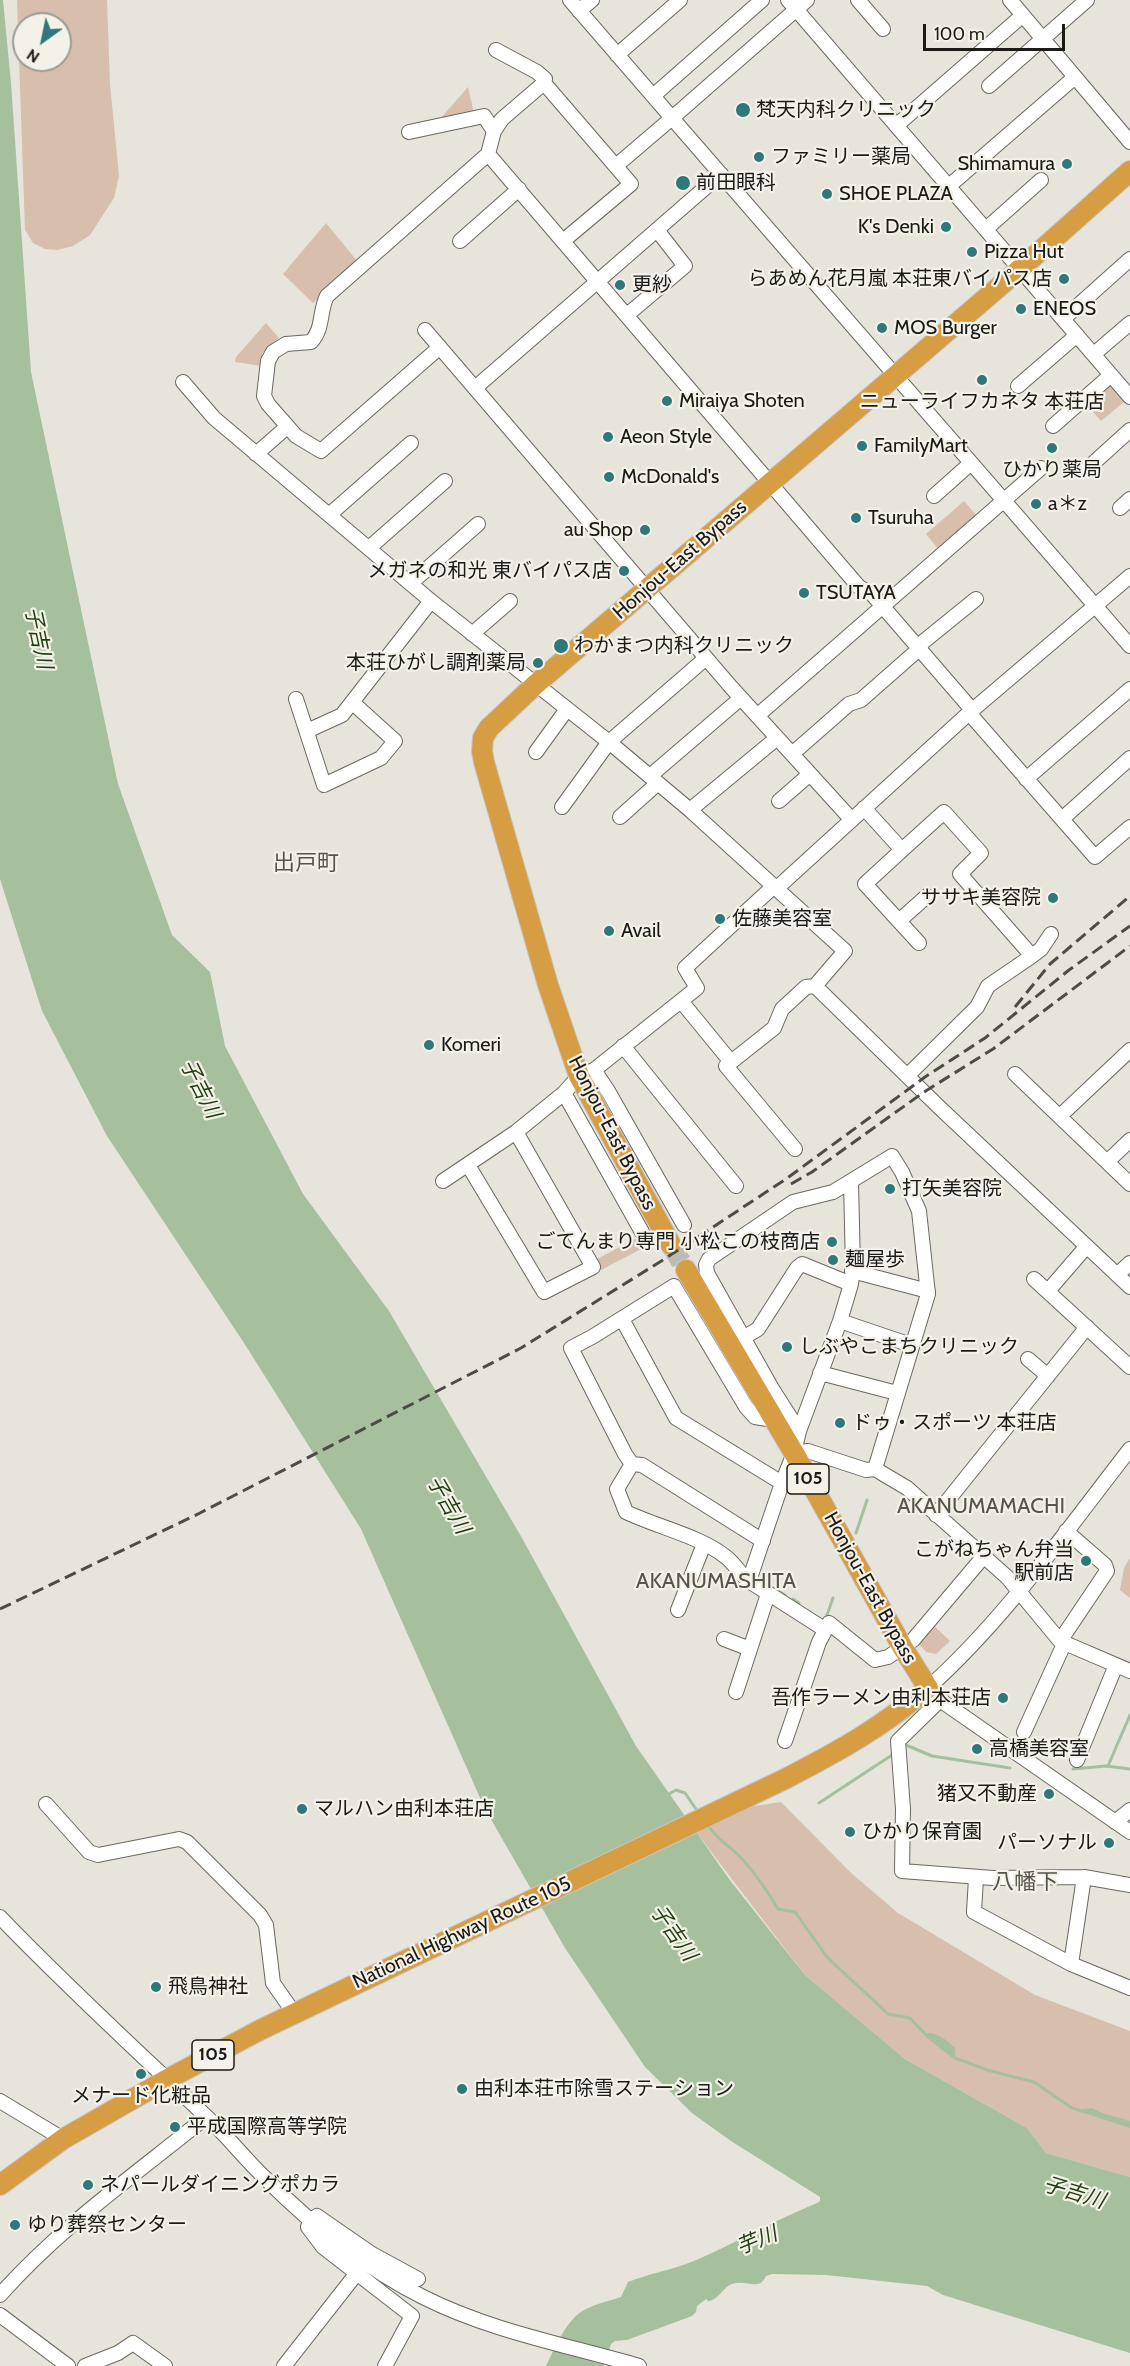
<!DOCTYPE html>
<html>
<head>
<meta charset="utf-8">
<style>
  body { margin:0 }
  #map { position:relative; width:1130px; height:2366px; overflow:hidden; background:#e6e4db; font-family:Cabin,sans-serif }
  canvas { display:block }
  .north { position:absolute; left:12px; top:12px; width:60px; height:60px; box-sizing:border-box; background:#f3f1e8; border:2px solid #9d9b94; border-radius:50%; rotate:213deg; font-size:16px; font-weight:700; line-height:24px; text-align:center; color:#1b1a17 }
  .north::after { content:''; display:block; margin:auto; width:21px; height:27px; background:#2e777b; clip-path:polygon(50% 0,100% 100%,50% 72%,0 100%) }
  .scale { position:absolute; left:923px; top:24px; width:142px; height:27px; box-sizing:border-box; border:3px solid #1b1a17; border-top:0; padding-left:8px; font-size:18px; line-height:21px; white-space:nowrap; color:#1b1a17; -webkit-text-stroke:4px #f3f1e8; paint-order:stroke }
</style>
</head>
<body>
<div id="map">
<canvas width="1130" height="2366"></canvas>
<div class="north">N</div>
<div class="scale">100 m</div>
</div>
<script>
const c = document.querySelector('canvas').getContext('2d');
c.lineJoin = 'round';
function fill(path, color) {
  c.fillStyle = color;
  c.fill(path, 'evenodd');
}
function trace(path, color, width, dash) {
  c.strokeStyle = color;
  c.lineWidth = width;
  c.lineCap = dash ? 'butt' : 'round';
  c.setLineDash(dash || []);
  c.stroke(path);
}
function drawText(font, color, halo, rows, align = 'center') {
  c.font = font + ' Cabin,"Noto Sans JP",sans-serif';
  c.lineWidth = 4.5;
  c.setLineDash([]);
  c.textBaseline = 'middle';
  c.strokeStyle = halo;
  c.fillStyle = color;
  for (const [text, x, y, turn = 0] of rows) {
    c.save();
    c.translate(x, y);
    c.rotate((+turn || 0) * Math.PI / 180);
    c.textAlign = isNaN(turn) ? turn : align;
    if (halo) c.strokeText(text, 0, 0);
    c.fillText(text, 0, 0);
    c.restore();
  }
}
fill(new Path2D(`
  M17,0H107L110,84L119,176L114,198L90,235L73,246L57,250L45,249L33,243L25,230ZM24,24H60V60H24Z
  M468,87L474,113L440,119Z
  M326,223L358,262L313,303L283,274Z
  M266,323L279,338L262,353V366L235,362L236,357Z
  M1109,384L1124,402L1101,421L1086,404Z
  M964,501L977,516L938,549L926,534Z
  M637,1238L643,1248L601,1270L595,1260Z
  M1130,1558V1598L1120,1590L1124,1568Z
  M931,1623L950,1641L936,1654L926,1652L919,1644Z
  M781,1802L850,1872L898,1913L1035,1995L1130,2031V2177L1046,2153L1027,2128L905,2059L805,1975L696,1832L748,1807Z`), '#d8bead');
fill(new Path2D(`
  M0,0H3L11,83L31,372L79,600L118,784L172,935L210,972L225,1046L303,1194L389,1311L522,1538L636,1746L729,1879L805,1975L905,2059L1027,2128L1046,2153L1130,2177V2353L943,2295L927,2286L826,2275L772,2274L766,2276C759,2292 746,2279 732,2284C722,2288 719,2300 708,2301L706,2299L697,2306L696,2312L692,2316L627,2340L615,2341L611,2344L604,2366H546C555,2348 566,2320 584,2310C595,2304 609,2301 621,2297L628,2282C650,2273 673,2270 694,2261C736,2243 775,2220 817,2203L820,2201V2197L731,2141L692,2113L645,2067L565,1948L485,1809L361,1529L244,1343L107,1136L42,1011L0,879Z
  M924,2033C938,2032 945,2039 955,2048V2058Z
  M1092,2108L1102,2113L1130,2121V2128L1081,2112L1082,2109Z`), '#a6c09d');
trace(new Path2D(`
  M856,1533L867,1500
  M758,1579L785,1595
  M793,1599L799,1603
  M827,1615L833,1598
  M906,1745L932,1756L1010,1768
  M1108,1766L1130,1715
  M1073,1769L1106,1766L1130,1769
  M669,1794L676,1790L685,1793L698,1812
  M819,1803L892,1755
  M707,1824C715,1836 723,1842 734,1851C752,1867 766,1889 778,1909L795,1912L827,1957L888,2014L910,2018L928,2037L955,2058L987,2070L1034,2082L1072,2108L1085,2112`), '#a6c09d', 3);
trace(new Path2D(`
  M671,1245L686,1270`), '#bdbcb4', 20, [20, 10]);
const minor = new Path2D(`
  M570,0L672,118L807,0
  M788,0L1130,397
  M858,0L883,29
  M1010,0L1130,142
  M579,11L592,0
  M496,50L537,72L545,79L544,83L631,184L563,241
  M617,55L680,0
  M989,86L1087,0
  M653,96L762,0
  M897,125L1023,15
  M409,132L484,116L494,131
  M488,154L859,587L872,594L973,711
  M617,165L672,118L1130,646
  M949,186L1075,77
  M986,229L1041,180
  M460,241L519,189
  M627,315L685,266L657,230
  M1063,319L1130,259
  M425,330L731,687L851,819
  M440,347L321,451L296,436L268,404L264,396L268,361L273,352L286,344L311,342C324,328 319,311 327,296L488,154L494,131L502,119L544,83
  M1094,354L1130,323
  M183,382L214,418L431,601L609,742L690,810L845,951L815,986L806,987L782,1009L774,1028L726,1066L795,1149
  M1018,386L1077,335
  M475,388L721,174
  M1053,426L1111,375
  M256,454L287,427
  M1088,468L1130,430
  M934,496L971,463
  M1120,508L1130,499
  M329,515L411,443
  M369,548L445,481
  M411,583L478,524
  M472,634L510,601
  M296,699L324,785L381,758L395,741L353,703
  M969,713L1095,857L1130,827
  M757,716L1041,468
  M307,731L342,715L431,601
  M536,752L567,709
  M792,754L849,704L861,700L919,649L923,642L976,599
  M650,776L741,698
  M1026,779L1130,689
  M779,801L810,774
  M562,807L609,742L706,658
  M864,808L902,850L944,812L981,853L960,874L1032,956L1041,949L1051,934
  M690,810L777,738
  M620,817L658,783
  M1062,819L1130,758
  M902,850L865,884L919,943
  M777,888L969,713L1130,576
  M900,920L927,896
  M815,986L940,1108L1130,1287
  M681,1001L731,1062
  M623,1046L736,1186
  M594,1070L608,1091L684,1225
  M1015,1074L1130,1184
  M907,1076L977,1007L988,986L1032,956
  M564,1093L642,1232
  M1060,1116L1130,1050
  M1107,1162L1130,1140
  M468,1165L544,1292L593,1267L516,1132
  M443,1181L516,1132L564,1093L579,1076L594,1070L697,988L685,968L774,886
  M852,1271L928,1291
  M1118,1274L1130,1263
  M1034,1279L1130,1367
  M1048,1291L1086,1247
  M622,1319L676,1418L782,1483
  M840,1321L911,1345
  M743,1338L758,1329L797,1268L802,1264L851,1284
  M1028,1359L1048,1376
  M820,1373L897,1393
  M799,1431L771,1387L707,1273L706,1265L709,1259L793,1202L833,1192L892,1156L902,1172L919,1211L928,1294L875,1469
  M1130,1449C1066,1531 1005,1619 928,1688L940,1700L1130,1832
  M794,1453L808,1451L866,1470L875,1469L907,1488L1007,1577L1060,1641L1130,1671
  M632,1464L617,1489L626,1512C657,1527 700,1536 726,1557C735,1564 740,1574 749,1581L824,1629
  M936,1515L1087,1327
  M763,1541L642,1465L632,1464L625,1454L571,1348L592,1337L674,1286L746,1407L755,1417L774,1420
  M749,1581L782,1483L794,1453L799,1431L840,1321L851,1284L853,1269L851,1182
  M678,1610L704,1544
  M724,1639L750,1649
  M1060,1641L1107,1571L1105,1565L1066,1531
  M736,1692L768,1594
  M940,1700L898,1741L903,1809L902,1871L993,1878L1084,1877L1130,1885
  M1024,1732L1064,1644
  M785,1741L819,1642L829,1623L875,1660L888,1657L913,1640L984,1556
  M1077,1760L1116,1665
  M46,1804L89,1852L98,1855L179,1839L187,1842L260,1915L266,1925L273,1983L294,2013
  M1115,1822L1130,1810
  M976,1878L974,1912L1071,1964L1130,1988
  M0,1917C69,1989 143,2056 215,2125C232,2142 247,2161 265,2178C312,2225 363,2267 423,2297C490,2331 567,2345 639,2366
  M1071,1964L1084,1877
  M0,2101L63,2139
  M0,2295C60,2227 136,2174 206,2117
  M0,2315L68,2366
  M85,2366L118,2353L133,2343L165,2366
  M284,2366L357,2273
  M385,2366L412,2316L323,2247L308,2227L310,2221L317,2216L372,2254L418,2279`);
const highway = new Path2D(`
  M671,1245L579,1076L548,985L484,762L482,751L483,738L489,728L536,684L1021,268L1130,171
  M0,2185L63,2139L166,2080L260,2030L785,1779C839,1751 881,1728 928,1688L903,1648L794,1453L686,1270`);
trace(minor, '#6a6860', 16);
trace(highway, '#c4c3c3', 22);
trace(minor, '#fff', 14);
trace(highway, '#d79d43', 20);
trace(new Path2D(`
  M1015,1007L1050,964L1130,896
  M791,1184L812,1172L924,1092L993,1049L1130,946
  M0,1609L200,1513L521,1348L663,1260L786,1179L925,1077L985,1038L1069,970L1130,926`), '#4e4c48', 3, [12, 6]);
for (const [x, y, r, color] of [
  [743,110,8,"#2e777b"],
  [759,157,6,"#2e777b"],
  [1067,164,6,"#2e777b"],
  [683,183,8,"#2e777b"],
  [827,194,6,"#2e777b"],
  [946,227,6,"#2e777b"],
  [972,252,6,"#2e777b"],
  [1064,279,6,"#2e777b"],
  [620,285,6,"#2e777b"],
  [1021,309,6,"#2e777b"],
  [882,328,6,"#2e777b"],
  [982,380,6,"#2e777b"],
  [667,401,6,"#2e777b"],
  [608,437,6,"#2e777b"],
  [862,446,6,"#2e777b"],
  [1052,448,6,"#2e777b"],
  [609,477,6,"#2e777b"],
  [1036,504,6,"#2e777b"],
  [856,518,6,"#2e777b"],
  [645,530,6,"#2e777b"],
  [624,571,6,"#2e777b"],
  [804,593,6,"#2e777b"],
  [561,646,8,"#2e777b"],
  [538,663,6,"#2e777b"],
  [1053,898,6,"#2e777b"],
  [720,919,6,"#2e777b"],
  [609,931,6,"#2e777b"],
  [429,1045,6,"#2e777b"],
  [890,1189,6,"#2e777b"],
  [832,1242,6,"#2e777b"],
  [833,1260,6,"#2e777b"],
  [787,1347,6,"#2e777b"],
  [840,1423,6,"#2e777b"],
  [1086,1561,6,"#2e777b"],
  [1003,1698,6,"#2e777b"],
  [977,1749,6,"#2e777b"],
  [1049,1794,6,"#2e777b"],
  [302,1809,6,"#2e777b"],
  [850,1832,6,"#2e777b"],
  [1109,1843,6,"#2e777b"],
  [156,1987,6,"#2e777b"],
  [141,2074,6,"#2e777b"],
  [462,2089,6,"#2e777b"],
  [175,2127,6,"#2e777b"],
  [88,2185,6,"#2e777b"],
  [15,2225,6,"#2e777b"]
]) {
  const dot = new Path2D();
  dot.arc(x, y, r, 0, 2 * Math.PI);
  c.fillStyle = color;
  c.fill(dot);
  trace(dot, '#f3f1e8', 2);
}
for (const [x, y, w] of [
  [808,1479,42],
  [213,2055,42]
]) {
  const box = new Path2D();
  box.roundRect(x - w / 2, y - 15, w, 30, 4.5);
  c.fillStyle = '#f3f1e8';
  c.fill(box);
  trace(box, '#1b1a17', 1.5);
}
drawText('bold 18px', '#1b1a17', null, [
  ["105",808,1479],
  ["105",213,2055]
]);
drawText('20px', '#1b1a17', '#f3f1e8', [
  ["梵天内科クリニック",756,110],
  ["ファミリー薬局",771,157],
  ["Shimamura",1055,164,"right"],
  ["前田眼科",696,183],
  ["SHOE PLAZA",839,194],
  ["K's Denki",934,227,"right"],
  ["Pizza Hut",984,252],
  ["らあめん花月嵐 本荘東バイパス店",1052,279,"right"],
  ["更紗",632,285],
  ["ENEOS",1033,309],
  ["MOS Burger",894,328],
  ["Miraiya Shoten",679,401],
  ["ニューライフカネタ 本荘店",982,402,"center"],
  ["Aeon Style",620,437],
  ["FamilyMart",874,446],
  ["ひかり薬局",1052,470,"center"],
  ["McDonald's",621,477],
  ["a＊z",1048,504],
  ["Tsuruha",868,518],
  ["au Shop",633,530,"right"],
  ["メガネの和光 東バイパス店",612,571,"right"],
  ["TSUTAYA",816,593],
  ["わかまつ内科クリニック",574,646],
  ["本荘ひがし調剤薬局",526,663,"right"],
  ["ササキ美容院",1041,898,"right"],
  ["佐藤美容室",732,919],
  ["Avail",621,931],
  ["Komeri",441,1045],
  ["打矢美容院",902,1189],
  ["ごてんまり専門 小松この枝商店",820,1242,"right"],
  ["麺屋歩",845,1260],
  ["しぶやこまちクリニック",799,1347],
  ["ドゥ・スポーツ 本荘店",852,1423],
  ["こがねちゃん弁当",1074,1550,"right"],
  ["駅前店",1074,1573,"right"],
  ["吾作ラーメン由利本荘店",991,1698,"right"],
  ["高橋美容室",989,1749],
  ["猪又不動産",1037,1794,"right"],
  ["マルハン由利本荘店",314,1809],
  ["ひかり保育園",862,1832],
  ["パーソナル",1097,1843,"right"],
  ["飛鳥神社",168,1987],
  ["由利本荘市除雪ステーション",474,2089],
  ["メナード化粧品",141,2096,"center"],
  ["平成国際高等学院",187,2127],
  ["ネパールダイニングポカラ",100,2185],
  ["ゆり葬祭センター",27,2225]
], 'left');
drawText('20px', '#1b1a17', '#f3f1e8', [
  ["Honjou-East Bypass",680,560,-41],
  ["Honjou-East Bypass",612,1133,63],
  ["Honjou-East Bypass",870,1588,61],
  ["National Highway Route 105",462,1933,-25]
]);
drawText('italic 21px', '#1e3f0e', '#f3f1e8', [
  ["子吉川",38,638,78],
  ["子吉川",200,1089,63],
  ["子吉川",448,1505,60],
  ["子吉川",673,1933,55],
  ["子吉川",1074,2193,17],
  ["芋川",757,2241,-22]
]);
drawText('22px', '#56544c', '#f3f1e8', [
  ["出戸町",306,864],
  ["AKANUMAMACHI",981,1507],
  ["AKANUMASHITA",716,1582],
  ["八幡下",1025,1883]
]);
</script>
</body>
</html>
